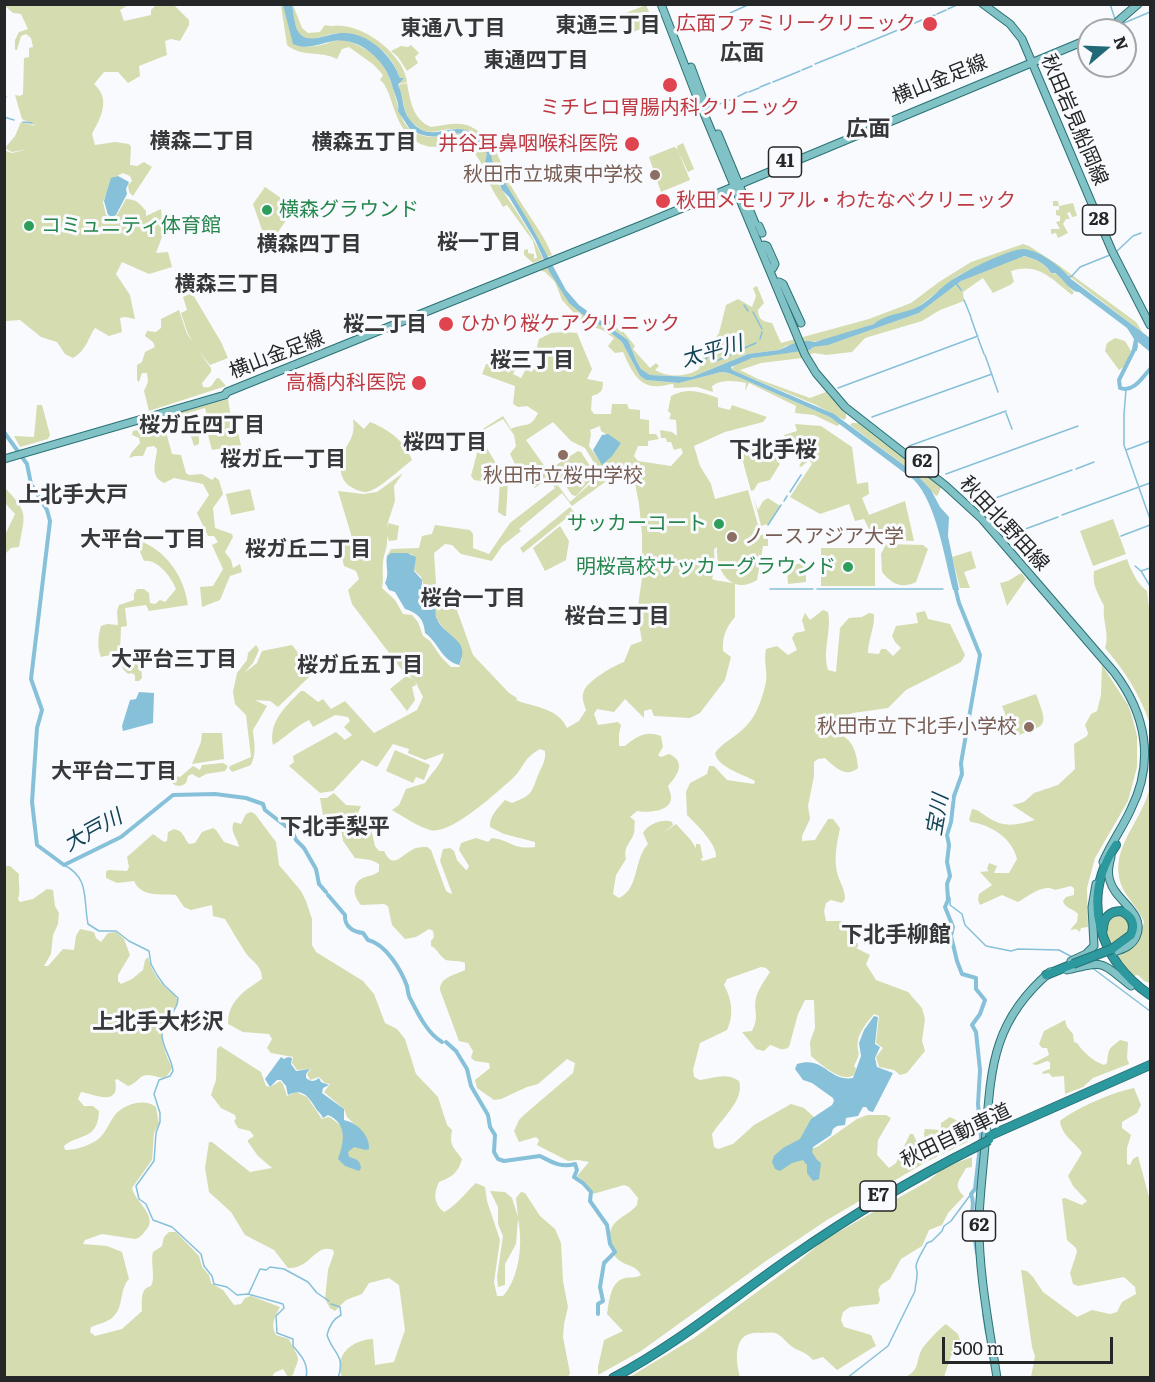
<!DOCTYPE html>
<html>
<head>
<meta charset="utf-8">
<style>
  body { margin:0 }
  #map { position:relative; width:1155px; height:1382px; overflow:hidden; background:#f8fafd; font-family:Literata,serif }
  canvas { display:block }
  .frame { position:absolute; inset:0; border:6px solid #252627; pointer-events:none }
  .north { position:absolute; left:1077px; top:18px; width:60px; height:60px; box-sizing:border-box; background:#f8fafd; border:2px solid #a4a5a7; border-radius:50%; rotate:71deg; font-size:16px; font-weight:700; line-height:24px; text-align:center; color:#252627 }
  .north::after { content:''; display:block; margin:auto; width:21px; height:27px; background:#216976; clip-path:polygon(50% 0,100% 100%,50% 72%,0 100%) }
  .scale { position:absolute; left:942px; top:1337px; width:171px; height:27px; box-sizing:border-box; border:3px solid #252627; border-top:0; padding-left:8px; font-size:18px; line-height:21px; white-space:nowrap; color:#252627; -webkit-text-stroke:4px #f8fafd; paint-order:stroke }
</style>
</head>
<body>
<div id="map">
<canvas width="1155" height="1382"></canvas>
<div class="frame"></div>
<div class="north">N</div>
<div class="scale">500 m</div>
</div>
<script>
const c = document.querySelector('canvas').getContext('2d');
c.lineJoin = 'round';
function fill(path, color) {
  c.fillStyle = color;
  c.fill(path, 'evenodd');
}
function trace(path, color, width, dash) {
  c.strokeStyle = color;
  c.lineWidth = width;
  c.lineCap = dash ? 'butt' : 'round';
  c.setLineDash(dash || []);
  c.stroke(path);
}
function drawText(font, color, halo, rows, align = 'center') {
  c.font = font + ' Literata,"Noto Sans JP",serif';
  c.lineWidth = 6;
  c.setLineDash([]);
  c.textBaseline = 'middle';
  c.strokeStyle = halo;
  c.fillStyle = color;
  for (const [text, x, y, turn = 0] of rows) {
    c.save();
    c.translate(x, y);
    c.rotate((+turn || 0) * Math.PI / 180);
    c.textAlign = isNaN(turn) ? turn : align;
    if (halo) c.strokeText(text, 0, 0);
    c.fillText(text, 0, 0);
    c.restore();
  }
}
fill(new Path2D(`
  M4,5H128L120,10L124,21L151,15V10L156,5H174L189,20V25L180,41L171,39L165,41L167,55L139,66L140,76L128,83L118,72H104L94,84C111,99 101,117 92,134L95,145L115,142L129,144L131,147L130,165L137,166L144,162L152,167L133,196L129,192L128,185L132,181L130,176L123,173L113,178L103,202L106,215L111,218L117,215L126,199C137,199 140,204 146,211V216L161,209L163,231L160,232L163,234L156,253L168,252L172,267L149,274L122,262L116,274L130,295L135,319L125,317L120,318L122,332L109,336L95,328C88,338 86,351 73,358L65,354L57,342L41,337L20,320L6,321L5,331V153L6,151L12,153L28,149L12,152L5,148L15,136L21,122L36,126L22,119L15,95L20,96L23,94L24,58L29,57V48L33,47L31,38L26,34L21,36L17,50H15V40L19,32L28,29L21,14L13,13Z
  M281,5H283C289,19 288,35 298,46C306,47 314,47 321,45C329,43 335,40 343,40C351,41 358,45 365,49C402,68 390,119 414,132C445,149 453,112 487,154L485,162C493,171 496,181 502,190C517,212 532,234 543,259L533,263L524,255V250L528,249V253L534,254V259L537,258L533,241L507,205L503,207C499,199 492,191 489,182C485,171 481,159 471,150C453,135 435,159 410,137C392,120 392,88 380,80L383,75L374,65L349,47L342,49L337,59C319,50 303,58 287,45Z
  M292,5H293L302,28L308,33L320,32L325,25C332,27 336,25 343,26C368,28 404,56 407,82L400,84L401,80L404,79L400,78C391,53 376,43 352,36C348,35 343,33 338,33C327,33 312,44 302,36C294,30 294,13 292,5Z
  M646,5L654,23L631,33L623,14Z
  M411,45L419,53L415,57L418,63L407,71L398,57L391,51L401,46L408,47Z
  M407,83C410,100 413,120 431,127C447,125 461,120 475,129C498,142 502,170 514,191C526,213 543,232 552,255L547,257L493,163C487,144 485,142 467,133C462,131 458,128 453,129C435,129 430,138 414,124C401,113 405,98 398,85Z
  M683,143L694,169L688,172L678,151L690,180L661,192L649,157L674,147L678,149L677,146Z
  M265,187L281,198L290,215L273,239L262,230L253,204Z
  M1053,201H1058L1059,206L1073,203L1077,216L1072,217L1070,212L1067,213L1070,219H1066L1063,224L1068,233L1058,238L1056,233L1051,234V229H1060L1056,222L1060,221V216L1056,215V210H1059V206H1053Z
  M1023,244L1029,246L1057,264L1136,322L1143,333L1047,259L1026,249L1013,251L959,275L914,310L830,339L786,346L779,350L748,354L692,377L650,375L641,369L636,360L628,340L604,322L606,320L610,321L619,330H622L635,346L633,349L650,368L656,363L659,366L655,370C669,378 687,377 699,369L704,354L719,333L726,305L738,299L752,307L756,296L753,288L757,286L764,303L758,310C758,319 763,322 772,323L781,343L869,319L911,303L939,282L971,262Z
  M1020,256C1033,257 1044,262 1051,273C1064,274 1066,286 1074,292L1072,295C1052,279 1038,262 1011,271L1014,282L1010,285L993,293L983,278L963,292L964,301L940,310L922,321L865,338L852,352L826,355L814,353L802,358L761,363L740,370L758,379L810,398L826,392L846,413V418L844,420L814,404L731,370C740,353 792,354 810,350L813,347L839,341L919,313L961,281Z
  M547,267L588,319L605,328L622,342L640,376L646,380L679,383L721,372L729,373L830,417L840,424L837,426L814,415L795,413L796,406L749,383L745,391L746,383C735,381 722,379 712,386L713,392L697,387L674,388L673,384C668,384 665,386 660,386C638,389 630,367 623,352L615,353L608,346L614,338L602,330L583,323L562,300L555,282L545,272L539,270Z
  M192,293L221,342L228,358L210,365L198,350L211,368V372L202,383L203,387C212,389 212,384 217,378H219L226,386L149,411L144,391L148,382L147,373H142L139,382L137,380V365L142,362L145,352L155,347L153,342L145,336L147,331L156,332L161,328V319L179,310L187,334L194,343L188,334L181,313L187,310L183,297Z
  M564,332L577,333L592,369L587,379L603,382C603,392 600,393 592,396L591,410L594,414H611L612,404H627L629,409L640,410V419L649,420V434H656L659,439L648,441V446H638L634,456L638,461L671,466L683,453L681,448L674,450L671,442H667L666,438H661L660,430L672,432L677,436L676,420L669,419L671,414L668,411L671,396C688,387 700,392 718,398V407L730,410L732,405L767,417L763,422L725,432L694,446L700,466L711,484L715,499L748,490L761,535L768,534V546H763L757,580C732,596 715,571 717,547L714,549L715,568L712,579C720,582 727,581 735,584V617C726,628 722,636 723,651L731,657L725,680L700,713L690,718L654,716L651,709L644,711V718L625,699L614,712L597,709L594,714L598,725L618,722L621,725L619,734V746H625C636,737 646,730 661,736L663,747L658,755L661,757L669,754C687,762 677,776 668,786C669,790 671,793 671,797C672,812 646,813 637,811L630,817L635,821C634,825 635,829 634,833C631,843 623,846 626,859L616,875L613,894L619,898C640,888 633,860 648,844L643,833C648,824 663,818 672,822L673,825L663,833L676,824L690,839L696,848V844H700L703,858L700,859L703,861L716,857C717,844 697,825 687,815L686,792L690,783L707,774L709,766H714L727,780L754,784L755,781C743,774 718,768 715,753C724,741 738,736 747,725C756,716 762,699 765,686C769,674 763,662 766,649L777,646L788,655L797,650L792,638L795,633L805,631L802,620L805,613L810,620L823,610L828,612C832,631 822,650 828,670L836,672L840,628L849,618L862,617L869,613L874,614C875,627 868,640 868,653L879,654L881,649H886L893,656L901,648L895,642L892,636L896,626L918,623L916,613L925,611L928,619L950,624L965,655L961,662L906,690L888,708L853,713L839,718L837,730L833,735L836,737L842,735C854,742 857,755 858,768C845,779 834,766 825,758L818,759L814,762V776L808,806L810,819L802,836V841L815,840L828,819H833L840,828C837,844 833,859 838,876C841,884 845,890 845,899L842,903L831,900L826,903L824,911L826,921H841L845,925L851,946L853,947V944L858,943V947L856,948L870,955L866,964L876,980L908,992L922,1008L925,1019L922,1041L925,1051L907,1073L900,1075L894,1070L879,1067L876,1057L883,1048L876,1043L879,1016L874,1014C868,1021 859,1032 858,1041C856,1054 863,1049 854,1066L856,1069L854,1075C841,1083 822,1065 811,1056L810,1042L815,1028L814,1000H805L798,1014L789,1047C781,1052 778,1047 770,1045L764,1051L756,1049L742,1032L752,1031C760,1016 753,1011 756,998C758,989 765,980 770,972L766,968L761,967L727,979L724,985C732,999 734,1016 727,1030L700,1043L693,1070L694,1077L700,1080C714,1078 726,1072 739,1081C745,1100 721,1119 712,1134L714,1147L718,1149L733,1144L754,1125L791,1104L804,1108L815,1118L806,1150L817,1147L857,1119L867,1115H886L891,1118L878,1140L877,1155L889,1168L896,1163L910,1134H913L921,1150L925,1147L924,1133L925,1129L941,1130V1123L950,1117L958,1121L969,1141L926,1162L827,1220L766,1261L641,1351L598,1375V1367L604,1340L623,1331L607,1314C609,1303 610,1284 622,1279C628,1276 635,1279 641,1275C634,1260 614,1270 610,1242C609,1235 610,1229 614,1224C621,1216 631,1213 637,1205L638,1198L629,1187L624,1185L593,1194L585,1182L577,1176L589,1162L578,1160L568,1161L537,1145L539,1140L536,1137L519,1142L514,1131L519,1120L525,1114L573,1073L575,1063L567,1059L538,1084L527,1087L501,1099L494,1100L477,1088L475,1080L490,1068L489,1063L475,1061L471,1058L473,1051L468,1043L459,1041L440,990C440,977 455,975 465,970V963C459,960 452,962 446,960C439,956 438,949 431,946V941L434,937L433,931L429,929L416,937L405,939L392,925L388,906L384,904L361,905C354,897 351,886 361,879C367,875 373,877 379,871V864L371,860L355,858L343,841L341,829L346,823L371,829L375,846L379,851H384C393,870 400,856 412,850C416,847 422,847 427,847L431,850L446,891L451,894L452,893L440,861L443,849L450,848L454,851L457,860L465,869L467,870L469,866L459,850L461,843L476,838L488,842L492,838C511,840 512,850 535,847V842L504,834L490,827C489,816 498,808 505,800L512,803C532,795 531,794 538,775C542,766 546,761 545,751L540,749C523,758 524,768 512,779C497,792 450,836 430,830C417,826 404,817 392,810L399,805L406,789L425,783C432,772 441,765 444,753L425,760L408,753L409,749L393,744L377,767L362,760L333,791L320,793L289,766L294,762L293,756L336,732L345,740L352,735L344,727L350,721L348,717L335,715L313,727L309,720C296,726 286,737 273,745C268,722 286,706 301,691H304L318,702L323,699L331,709L345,701L374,733L417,710L423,697L415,681L416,685L412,687L415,700L407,711L390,689L406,676L414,680L402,670L352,604L348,590L359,579L356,571L344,566L339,544L353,541L338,491L363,494L377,492L403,473L394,486L395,501L387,525V528L388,523L399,526L397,540L389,541L387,536C388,548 384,552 383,562C382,571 384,579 382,588L395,600L403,614L412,615L418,622L423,636L430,641L441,657L451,667H460L459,665L462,659L451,635L446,632L437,619L432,606L422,595L423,583L421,577L414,570L415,564L412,554L392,553L387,556L391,549L419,548L422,536L432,534L435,525L470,530L473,534V548L489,554L510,523L555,488L548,478L535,488L524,479C519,482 514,482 508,482L506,516H504L498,512L500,481L508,477L516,481L522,478L510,454L516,446L514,435L503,419L480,432L481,430L503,416L511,429C525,422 530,430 538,413L527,406L518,407L513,404L515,386L482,374L486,364L518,365L513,374L521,378L526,369L531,372L534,369H540L543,363V356L538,355L537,346L539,339L551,333ZM553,422L571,441L585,448L601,474L570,502L526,440ZM600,426L601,431L621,443L602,464L589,446L591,434L590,430ZM631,463L639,504L642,534V578L637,613L642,641L631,645L624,662C615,665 587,681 584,691C581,697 584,704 586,710L579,721L567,728C557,707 535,708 516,700L517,698L509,693L473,655L453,599L437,598L434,553L445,544L452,545L461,554L492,561L502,546L521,531L519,529L562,493L572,506Z
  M1115,338L1125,341L1131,351L1125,366L1119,370L1105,351L1107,343Z
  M228,399L231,417L234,416L241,445L212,450L204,420L208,419L205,408L188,413L193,430L199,437V444L194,446L184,414L163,421L172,454L181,455L186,473L189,475L202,474L212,480L215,477L219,480L223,494L213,508L215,528L232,534L233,537L225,552L231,560L233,568L240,564L242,572L230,576L220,600L202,607L200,587L213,586L223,569L212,545L218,542L214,536H208L197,513L209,495L203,484L174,478L164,483C149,476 156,463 157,449L154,446L147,447L143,456H135L129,458L132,452L140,443L139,438L132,435L133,431L149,427V421Z
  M37,405H42L50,435L48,439L20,447L14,436L34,437Z
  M353,419L364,429L370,422C389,430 404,440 412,460C401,468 377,492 365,492C360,492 352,488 348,485C341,479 339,468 341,459C346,442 356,440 353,419Z
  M852,423H858L941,487L938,495L936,496L916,474L850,425Z
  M795,424L821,426L852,447L857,484L868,482L869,494L862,498L869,515L905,501L914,541L893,540L877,528L870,531L864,519L855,521L849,504L820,514L790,497L812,464L809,460L801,467L799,466L804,458H801L798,450L789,451L784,435L797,431Z
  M481,438L504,477L494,483L474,480L471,476Z
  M766,438L770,439L777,461L780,464L770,480L758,483L754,490L751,491L740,451L744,445Z
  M578,451L581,452L596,475L576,496L572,495L553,467Z
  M5,488C29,513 25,514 19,547L11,548L5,554V535L15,514L5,503Z
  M250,489L255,510L231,515L226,494Z
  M754,498L758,510L763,501L768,498L780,506L768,524L761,526Z
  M570,507L574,512L523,553L520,548Z
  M1113,519L1126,554L1093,566L1080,531Z
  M560,526L569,541L566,560L545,571L533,548Z
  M143,542C169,554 184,578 188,605L149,611L146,605L125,608L127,626L121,627L120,653L133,664L141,665L142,678L139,681H135V675L131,673L128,674L123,669L119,658H116L115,654L101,657C97,647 98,636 101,626L107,624L118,625L117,611L119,605L134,600V594L137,589H144L149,593L150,603L155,604L160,600L165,602L176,589C172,578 157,558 144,561L140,552Z
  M886,544L923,545L928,549L916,582C901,589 892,584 882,572L881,554Z
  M821,548H875V586H821Z
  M971,551L976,568L964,572L970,588H960L952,557Z
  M1127,559C1131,570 1137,584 1147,591L1150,617V697C1147,705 1151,715 1150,724C1140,695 1125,671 1105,648C1110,634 1102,621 1104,606C1098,593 1092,586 1094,571Z
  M806,562V582L788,584L787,569L789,566Z
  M1021,573L1026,579L1007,606L1000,583L1008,581Z
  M256,645L259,650L253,663L244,673L257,663L262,651L292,645L306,663L309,677L278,707L270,701L255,700L267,706L253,730C254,743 257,752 251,765L232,772L229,768L230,766L251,757L246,715L235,704L233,692L237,673L247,660L248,653Z
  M1102,665L1128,705L1132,716L1137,736V767L1128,801L1095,858L1087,888L1088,927L1081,928L1080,932L1076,929L1070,930L1077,922L1078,914C1074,909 1064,908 1063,901L1066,897L1074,895V888L1071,886L1055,890C1043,883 1029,896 1018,902L1002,895L980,905L978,900L979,894L992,885L980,872L989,871L987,869L989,863L997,866L994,873H1009L1017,859C1012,838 991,825 971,822L969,820L972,809C980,810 982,814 989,818C1004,828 1018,825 1035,820L1012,805L1024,802L1034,793L1058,785L1075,769L1074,744L1087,736L1088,733L1085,725L1091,714L1097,711L1101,695Z
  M1036,694C1049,729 1047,724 1014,737L1002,706Z
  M202,733H222L224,759L192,764L201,742Z
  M395,750L430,765L424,780L416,777L413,783L386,771Z
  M223,763L228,766L225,771L206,774L199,778L192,774L188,776L186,783C179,788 174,786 169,780L170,775L180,777L193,766L200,770L202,765Z
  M1150,786V983L1144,981L1138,975L1133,976L1118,957L1120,954C1134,950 1140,936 1144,922C1138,906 1122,895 1119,877C1113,844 1144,818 1150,786Z
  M334,793L346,805L361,806L355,820L331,814L323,815L320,798H327Z
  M251,812L255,814L276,842L279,865L301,891L306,901L312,919V945L316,952L363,981L374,994L385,1023L397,1029L405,1039L416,1074L438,1097L447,1125L452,1130C449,1147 454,1147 462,1159C458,1173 452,1177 439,1182C433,1194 434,1204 444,1212C457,1205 465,1193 476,1183L485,1187L487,1201L500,1240L494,1282L497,1296H503C520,1277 523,1242 518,1219L516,1244L505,1264V1285L498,1287L497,1277L503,1236L498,1224V1207L490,1191L505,1192L512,1198L518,1217L516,1198L521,1192L525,1193L540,1216L555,1229L561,1243L563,1281L568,1307L564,1324L563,1337L570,1373L568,1377H342C333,1355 352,1340 373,1339L375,1365L394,1362L405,1330L399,1285L389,1278L369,1283L362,1294L346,1300L335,1311L330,1308L325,1299L328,1270L334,1253L333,1250C315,1243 311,1269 288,1268L274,1250L245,1235L231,1212L209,1192L205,1168L209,1142H212L250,1172L272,1168L258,1156L248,1142V1140L254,1136L250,1131L238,1128L234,1121L236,1119L235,1115L221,1108L211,1095L216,1080L217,1049L220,1046L261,1072L266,1086L270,1087L280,1081L283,1084L287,1096L296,1092L307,1097L322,1119L328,1117L331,1118L350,1133L357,1130L353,1123L347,1117L344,1109L324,1092L330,1084L325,1083L319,1077L310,1080L307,1074L311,1069L297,1070L292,1063L293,1057L271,1053L267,1048L272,1039L269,1034L243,1032L228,1024C228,1001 244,991 262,979C262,965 252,962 245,952C238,941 231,929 225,919L213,916L212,905L191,910L184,907L176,895C160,894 141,897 134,881L117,883L106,878V872L108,870L127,871L129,867L127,857L153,834L164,842L167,841L168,832L174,829C184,831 183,837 189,844L195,843L202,832L213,828L216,830L224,842L239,847C238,838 229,832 234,822L241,824L246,814Z
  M5,866H10L19,874C18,883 21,890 18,899L20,902L33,899L47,889L53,890L55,906L59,913L58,924L53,935L51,954L44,966H48L63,949L74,950L76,936L80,929L94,932L96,938L101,942L108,933L116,932L124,939L130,955L118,975V981L121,984L132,979L143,970L145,960L148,957C151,966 155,977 162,984C168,992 176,992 178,1003C156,1029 159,1038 172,1068C164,1085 158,1074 146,1075C139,1076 136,1084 128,1086L117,1079L115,1080C121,1108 93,1094 81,1092L78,1099L84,1106H93L99,1111C98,1141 79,1133 64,1146L65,1150C76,1150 88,1146 97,1140C108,1132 110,1117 120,1110C130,1103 146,1099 156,1107L159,1124L154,1133L152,1160L132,1188C135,1202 159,1216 146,1230C142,1235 140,1238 135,1239L102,1234L85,1240L83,1244L107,1246L122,1252L129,1279C119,1290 124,1306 114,1316C109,1322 98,1324 91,1327L90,1332L95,1336L122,1329L142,1311C142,1301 140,1288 151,1286C156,1277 150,1263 153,1252L162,1246L164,1237L169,1232H176L199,1256L202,1267L209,1275L211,1283L223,1290L234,1305L241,1304L245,1298L251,1296L280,1307C275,1317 270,1324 276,1335L289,1339C291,1344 299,1357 298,1359C298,1363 294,1370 293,1375L288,1377L283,1369L274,1373L272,1378L5,1377Z
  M1114,913L1128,916L1131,931L1110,949L1105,937V921Z
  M1065,1020L1067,1027L1073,1034L1074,1042L1077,1043C1083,1052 1093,1061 1104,1065L1107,1063C1109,1047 1108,1050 1120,1040L1128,1042L1127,1058L1129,1064L1093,1078L1083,1087L1065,1094L1064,1076L1052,1077L1049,1073L1043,1074L1042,1072L1050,1069V1062L1047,1061L1037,1065L1032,1064L1049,1055L1047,1048H1042L1039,1044L1044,1031Z
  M1134,1088L1141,1105L1137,1113L1122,1122V1128L1131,1135L1127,1148V1164L1130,1165L1133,1159L1138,1156L1150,1201V1377H1031L1035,1356L1032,1347L1021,1270L1027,1271L1033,1277L1043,1292L1077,1317L1092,1310L1110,1314L1117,1312L1122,1302L1136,1294L1135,1287L1124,1277L1078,1286L1073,1284L1070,1273L1077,1252L1076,1248L1067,1240L1062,1199L1065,1198L1082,1205L1087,1201L1073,1186L1068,1176L1082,1153C1075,1141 1062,1137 1060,1121C1076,1108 1113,1092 1134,1088Z
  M972,1157V1167L966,1168C960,1180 952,1185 964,1196L948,1213L942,1225L929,1230L922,1246L901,1259L890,1279L881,1285L878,1290L880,1300L878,1304L850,1307L843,1312L841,1320L844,1327L871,1335L876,1346L872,1348L837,1370L823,1357L813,1360C807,1353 802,1352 794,1348C787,1344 782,1335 775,1333C771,1332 765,1333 761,1333C733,1330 735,1358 740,1377L628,1378L694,1338L798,1262L824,1240L930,1180L943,1168Z
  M946,1324L958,1334L960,1340L951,1356L944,1377H906C921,1368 915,1362 922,1349C926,1343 940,1328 946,1324Z`), '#d5dcaf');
fill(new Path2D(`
  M283,5H292C294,13 294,29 301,35C311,44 329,33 341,33C367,31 392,55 400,78H404L398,85C404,95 401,109 410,120C436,152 457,106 488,148H492L490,151L493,163L529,222L566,290L579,305L628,340L636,360L641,369L650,375L692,377L748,354L779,350L797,342L807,341L815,342L874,324C886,313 907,314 921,305C931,299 939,289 949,282C961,273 1012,247 1025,249C1042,252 1061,267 1071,279L1150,338V352L1138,342L1137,351L1132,349L1134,339L1127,328L1079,292C1070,292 1063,278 1055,273H1051C1045,263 1036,259 1024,256L961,281L919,313L828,345L813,347L810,350L752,358L731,367L732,370L834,414L916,474L931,490L940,507L949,517L948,536L959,590H953C944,557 937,504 914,480L830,417L729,373L721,372L679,383L646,380L640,376L622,342L605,328L588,319L569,303L549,271L535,240L509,197L502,190L496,176L485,162L487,154C455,113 448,148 415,132L413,134L398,111C400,104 394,93 392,85C386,61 360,37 334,41C320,43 308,51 293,44Z
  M118,176L129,182L126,189L127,194L116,215L112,217L108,215L104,201L111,178Z
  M608,434L621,443L612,456L602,465L593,450L602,435Z
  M391,553H407L416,557L414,571L422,580V595C426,599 432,604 435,609C436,612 435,616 437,619C445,638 472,639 459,665C442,661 438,642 425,633C424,619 418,613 405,609L395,592L389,590L385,583C390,573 385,566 387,556Z
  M139,692L154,693L153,723L123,731L122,726L130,700L136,699Z
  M874,1016L878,1017L875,1044L880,1047L875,1058L877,1067L893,1073L873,1112L869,1111L866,1107H863L858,1116L846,1118L845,1125L837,1126L833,1129L831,1135L813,1147L812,1152L817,1160L821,1163L819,1179L813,1181L807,1173V1165L803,1160L792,1163L780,1171L775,1169L772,1162L774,1156L783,1148L800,1139L811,1119L832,1105L834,1101L833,1098L812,1083L803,1080L795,1069L797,1064C824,1055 829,1082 853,1078L861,1056L859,1043L864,1030Z
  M281,1057L284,1059L288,1057L292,1058L291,1064L296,1071L310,1069L306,1074V1078C311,1082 314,1082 319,1078L321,1082L329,1085L323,1088L322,1093L344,1109V1120C357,1123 370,1135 369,1149L366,1150L354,1147L348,1152L349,1157C356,1159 360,1160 361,1168L359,1171L345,1166L338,1159C344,1142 348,1124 328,1115L323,1118C321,1113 317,1111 315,1107C308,1096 302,1088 288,1095L286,1086L281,1080H277L270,1087L265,1079Z`), '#87c0d9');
trace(new Path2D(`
  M1110,4L1115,19
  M948,9L959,4
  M730,13L750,4
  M937,14L946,10
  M924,19L935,15
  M705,23L728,14
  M1124,23L1150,12
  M857,47L922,20
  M815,64L855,48
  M802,70L812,66
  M773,82L800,71
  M760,87L770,83
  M749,92L759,88
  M4,96L6,97
  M737,97L747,92
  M714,106L735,98
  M4,117L14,120
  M23,122L32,123
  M1116,252L1133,236L1141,233
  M1067,278L1072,276L1080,267L1110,255
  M956,283L961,290
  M964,300L971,317
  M744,305L748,311
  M753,312L762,329
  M971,318L977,335
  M978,338L984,354
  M760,339L762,332
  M735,352L756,343
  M985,355L998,392
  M714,362L732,354
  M703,363L707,357
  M838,388L978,336
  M1126,390L1124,414V445L1150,519
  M1006,413L1012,429
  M872,417L992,374
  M909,446L1006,411
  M1126,450L1150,441
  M1076,469L1094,462
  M946,474L1078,426
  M790,492L801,475
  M784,501L787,496
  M979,504L1072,470
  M1062,515L1150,483
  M768,525L781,505
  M1009,535L1058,517
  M1121,536L1150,525
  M1135,566L1141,571L1150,568
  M1141,571L1150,586
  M770,589H813
  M817,589H943
  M64,865C90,878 83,899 88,924L99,931H116L129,941L149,951L151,964L157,975L164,985L178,998C178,1012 164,1018 162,1033C161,1046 172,1058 173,1071L170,1076L159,1080L154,1094L160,1113V1122L156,1133L154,1161L136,1186L139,1199L146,1204L153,1220L172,1227L201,1254L204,1266L212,1276L214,1284L227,1287L237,1295L248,1294L283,1304L284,1308L276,1316L277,1333L293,1339V1346C301,1356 309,1363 306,1378
  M948,894L950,898V905L962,914L965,925L986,946L1011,951L1018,949L1059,950L1074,958
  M1091,967L1150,1011
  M249,1293L260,1269L266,1270L270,1267L284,1269L308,1282L317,1293L329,1301
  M331,1304L340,1307L341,1315C333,1319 329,1327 327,1335C333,1354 346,1355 338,1378
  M847,1378L888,1346L915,1291C915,1285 917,1281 917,1276C918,1272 916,1269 916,1266C917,1259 924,1249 927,1243L932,1241L942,1231L944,1226L951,1221L971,1194`), '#87c0d9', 1.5);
trace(new Path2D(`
  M1136,346L1119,380L1120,388C1133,393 1142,378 1150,369
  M785,351L813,345
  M4,432L27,464L31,484L47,510L50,521L31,679L42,710L37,728L32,802L37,845L64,865L121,837L173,795L215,794L246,798L263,804L265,810L292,831L296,840L304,848L316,869L319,884L326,892
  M955,587L959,603L980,655L961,763L962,774L954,796L951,822L947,835L949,845L947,862L950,876L947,884L948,900L945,907L953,927L951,936L957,961L962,974L976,978V989L985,1000L980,1014L972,1025L976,1032L980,1070L978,1104L981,1137L975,1189L971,1194C974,1201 973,1209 971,1216L977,1253
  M328,895L345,915C344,927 354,932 363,933L368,940C386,944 401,970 407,986C408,991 408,996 411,1000C418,1014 428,1034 442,1042
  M446,1042L456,1051L467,1069L471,1086L488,1115L490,1127L495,1135L494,1152L498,1159L504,1161L540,1156C552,1162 560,1168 575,1164L577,1170L574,1177L583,1183L591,1192L590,1201L607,1225L610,1244L615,1252L604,1263L600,1287L603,1301L598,1304V1314
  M984,1314L987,1333`), '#87c0d9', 4);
const primary = new Path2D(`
  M661,4L695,92L805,355L816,373L845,407L946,486L982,519L1114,672C1146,714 1155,761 1131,809C1123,827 1111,843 1103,862
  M983,4L1010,24L1022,39L1112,251L1150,325
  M1108,30L1138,4
  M691,67L707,110
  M718,134L755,223
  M759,226L762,233
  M764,245L767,246L775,264L773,268
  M779,282L783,284L801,323
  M4,459L225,395L227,392L644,224L1089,39
  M1111,857C1109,865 1107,873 1110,881C1115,901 1147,913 1136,937C1132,946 1123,949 1114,952
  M1071,961L1086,954L1094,946L1092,907L1096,884
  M1067,970C1106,960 1100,962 1131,986
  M997,1378C989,1325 978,1271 979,1218C980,1194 983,1169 985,1145C991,1072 990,1023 1050,972`);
const motorway = new Path2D(`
  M1116,845C1080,899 1099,960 1150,995
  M1103,929C1103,918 1110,911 1121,911C1132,916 1136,924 1131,935L1112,949
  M1046,975L1073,964
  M989,1136L1150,1065
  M613,1378C677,1344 731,1299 790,1258C849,1217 910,1180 974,1148`);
trace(primary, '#2a7175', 9);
trace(motorway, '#2a7175', 10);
trace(primary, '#80c2c5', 7);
trace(motorway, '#2c999f', 8);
const motorwayBridge = new Path2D(`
  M1073,964L1112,949
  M974,1148L989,1140`);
trace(motorwayBridge, '#2a7175', 10, []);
trace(motorwayBridge, '#2c999f', 8);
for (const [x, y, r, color] of [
  [930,24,8,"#e0444e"],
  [670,85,8,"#e0444e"],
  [632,144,8,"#e0444e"],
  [655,175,6,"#8d6e63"],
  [663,201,8,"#e0444e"],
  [267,210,6,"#2e9e5b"],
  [29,226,6,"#2e9e5b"],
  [446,324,8,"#e0444e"],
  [419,383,8,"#e0444e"],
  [563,455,6,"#8d6e63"],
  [719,524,6,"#2e9e5b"],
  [732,537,6,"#8d6e63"],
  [848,567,6,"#2e9e5b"],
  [1029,727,6,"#8d6e63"]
]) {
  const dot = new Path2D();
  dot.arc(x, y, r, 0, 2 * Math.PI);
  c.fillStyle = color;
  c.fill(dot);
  trace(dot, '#f8fafd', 2);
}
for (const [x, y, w] of [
  [785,162,33],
  [1099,220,33],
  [922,462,33],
  [878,1196,36],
  [979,1226,33]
]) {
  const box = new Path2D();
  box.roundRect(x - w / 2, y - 15, w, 30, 4.5);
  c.fillStyle = '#f8fafd';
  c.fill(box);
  trace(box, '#252627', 1.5);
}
drawText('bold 18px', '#252627', null, [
  ["41",785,162],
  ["28",1099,220],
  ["62",922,462],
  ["E7",878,1196],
  ["62",979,1226]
]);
drawText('20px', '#be3a42', '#f8fafd', [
  ["広面ファミリークリニック",916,24],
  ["ミチヒロ胃腸内科クリニック",670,108,"center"],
  ["井谷耳鼻咽喉科医院",618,144],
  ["秋田メモリアル・わたなべクリニック",676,201,"left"],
  ["ひかり桜ケアクリニック",460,324,"left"],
  ["高橋内科医院",406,383]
], 'right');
drawText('20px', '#252627', '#f8fafd', [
  ["横山金足線",940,80,-22],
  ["秋田岩見船岡線",1074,120,67],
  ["横山金足線",277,355,-21],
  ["秋田北野田線",1004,524,47],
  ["秋田自動車道",956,1136,-26]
]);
drawText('20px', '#785e54', '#f8fafd', [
  ["秋田市立城東中学校",643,175],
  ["秋田市立桜中学校",563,476,"center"],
  ["ノースアジア大学",744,537,"left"],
  ["秋田市立下北手小学校",1017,727]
], 'right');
drawText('20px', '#27864d', '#f8fafd', [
  ["横森グラウンド",279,210],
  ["コミュニティ体育館",41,226],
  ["サッカーコート",707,524,"right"],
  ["明桜高校サッカーグラウンド",836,567,"right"]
], 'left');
drawText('bold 21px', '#36383a', '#f8fafd', [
  ["東通三丁目",608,26],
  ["東通八丁目",453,29],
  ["東通四丁目",536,61],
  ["横森二丁目",202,142],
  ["横森五丁目",364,143],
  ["桜一丁目",479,243],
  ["横森四丁目",309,245],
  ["横森三丁目",227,285],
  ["桜二丁目",385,325],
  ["桜三丁目",532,361],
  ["桜ガ丘四丁目",202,426],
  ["桜四丁目",445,443],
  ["桜ガ丘一丁目",283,460],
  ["大平台一丁目",143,540],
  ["桜ガ丘二丁目",308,550],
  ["桜台一丁目",473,599],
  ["桜台三丁目",617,617],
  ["大平台三丁目",174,660],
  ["桜ガ丘五丁目",360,666],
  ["大平台二丁目",114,772]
]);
drawText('italic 21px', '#134456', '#f8fafd', [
  ["太平川",712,352,-16],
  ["宝川",938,815,-80],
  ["大戸川",93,831,-29]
]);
drawText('bold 22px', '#36383a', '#f8fafd', [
  ["広面",742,54],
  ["広面",868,130],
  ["下北手桜",773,451],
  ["上北手大戸",73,496],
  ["下北手梨平",335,828],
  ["下北手柳館",896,936],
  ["上北手大杉沢",158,1023]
]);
</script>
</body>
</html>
